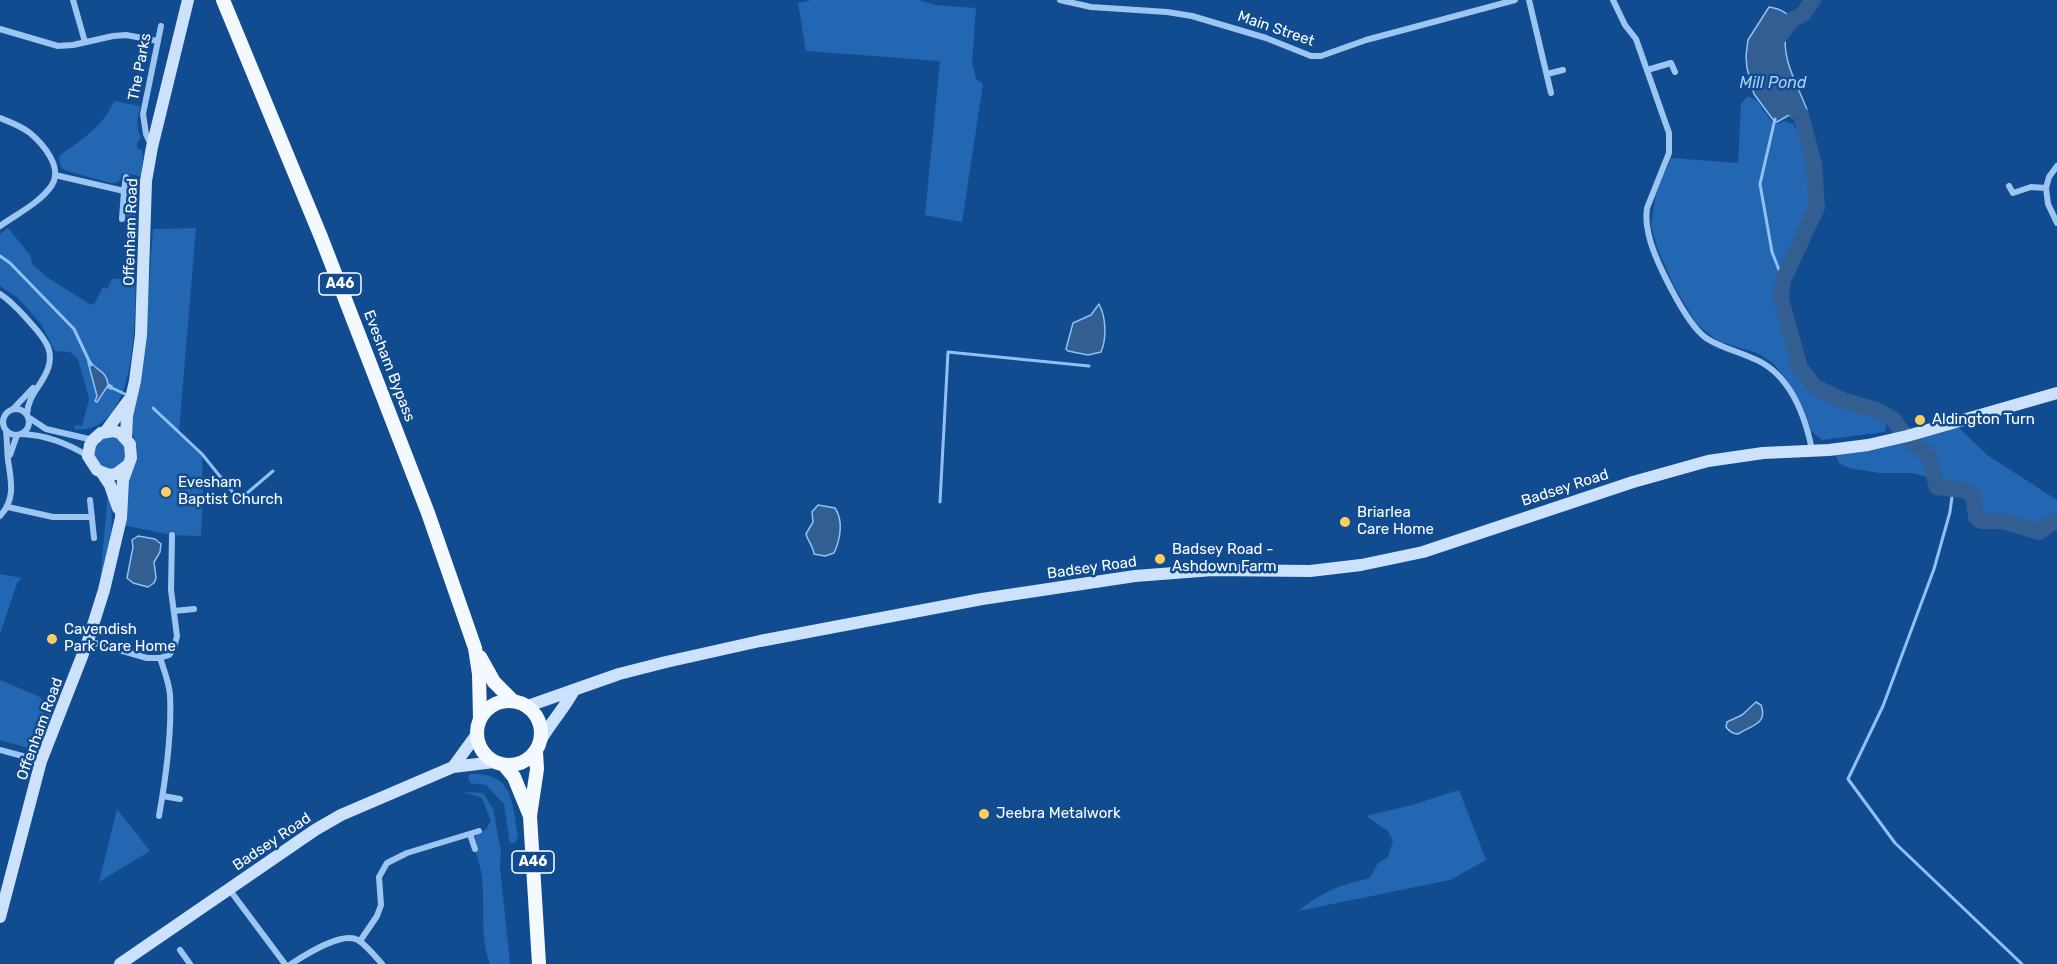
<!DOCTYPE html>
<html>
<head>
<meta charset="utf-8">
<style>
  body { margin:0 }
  canvas { display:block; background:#114c91 }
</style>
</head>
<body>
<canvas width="2057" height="964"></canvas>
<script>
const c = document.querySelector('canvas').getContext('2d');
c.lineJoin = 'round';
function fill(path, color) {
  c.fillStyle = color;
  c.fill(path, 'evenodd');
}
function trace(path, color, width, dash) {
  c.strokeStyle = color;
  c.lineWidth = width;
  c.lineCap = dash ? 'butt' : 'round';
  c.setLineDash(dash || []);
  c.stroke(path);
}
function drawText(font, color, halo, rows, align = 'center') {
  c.font = font + ' Rubik,sans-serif';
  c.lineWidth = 5;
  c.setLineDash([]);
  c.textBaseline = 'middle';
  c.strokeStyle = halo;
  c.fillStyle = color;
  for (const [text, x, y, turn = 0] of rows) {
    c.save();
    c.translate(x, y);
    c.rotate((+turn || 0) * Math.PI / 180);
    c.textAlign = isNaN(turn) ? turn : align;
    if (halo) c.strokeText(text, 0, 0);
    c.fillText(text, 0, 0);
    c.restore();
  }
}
fill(new Path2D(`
  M811,0H919L934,5L976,8L972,63L976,79L983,84L962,222L925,215L940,61L806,51L798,3Z
  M1748,96L1757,101L1772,122L1778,124L1785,121L1793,124L1800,136L1807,164L1810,205L1800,227L1796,251L1783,280L1781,299L1800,368L1815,387L1842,400L1876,410L1887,427L1884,432L1822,440L1811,431L1800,403L1787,380L1773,363L1757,353L1718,341L1704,330L1696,323L1673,284L1658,250L1651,225L1656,194L1671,158L1738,163L1741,104Z
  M114,101L140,106C138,116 135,127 141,137L137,144V148L142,150L143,155L141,176L122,173L120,180L116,183H111L64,170L61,167L59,156C80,141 104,126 114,101Z
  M130,180L139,182C137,200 135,218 135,236C134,281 148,438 74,429L75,425L82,426L89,399L78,359L70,352L55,351L41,324L18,298L0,286V234L8,228L30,255L33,265L47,277L91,305L95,303L103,287L107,289L112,279L131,278L132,264L127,260C128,233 124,207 130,180Z
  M196,228L179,431L202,454L203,498L201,536L172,535L123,525L129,474L137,458V446L130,427L146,330L153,229Z
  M1958,427L1987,455L2057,500V520L2039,532L2002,521H1981L1976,517L1973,495L1963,490L1937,487L1934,479L1912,473H1880L1849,468L1839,463L1835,454Z
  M94 453a16 16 0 1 1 32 0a16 16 0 1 1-32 0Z
  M108,491C117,526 108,550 100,584Z
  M0,574L22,578L17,583L0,634Z
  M0,680L38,696L54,709L41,739L28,748L0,740Z
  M470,774C514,772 512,803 518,836L515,843H510L509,838L504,804L486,785L470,783L468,777Z
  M1459,790L1486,860L1450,880L1298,911C1326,890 1337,886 1370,878L1378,863L1388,857L1393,841L1388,831L1366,816L1412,805Z
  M463,792L483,793L493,809L501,852L500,867L510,964H490C476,927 491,887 475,851L478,849L475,836L486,829L491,821L482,798Z
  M117,809L150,851L99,882Z`), '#2366b1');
const water = new Path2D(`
  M1769,7C1782,9 1791,14 1794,27L1786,32C1781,60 1798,85 1807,110L1795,119L1789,115L1777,122L1774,121L1754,94L1747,68L1746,56L1748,40Z
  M1099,304C1106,317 1107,338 1101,352L1088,355L1068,351L1066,349L1073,323L1091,315Z
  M90,361C95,370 107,371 108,384L112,386L111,389L107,387L97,402L95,401L97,396L88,362Z
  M818,505L835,508C844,521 840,540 834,553L825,556L814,554C813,545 808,542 806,534L813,522L812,512Z
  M138,536L155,539L161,544L160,552L154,562L156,578L154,583L148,587L133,583L127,578L133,547L132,540Z
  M1756,702L1761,705C1768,724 1752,725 1738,734C1732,734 1729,731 1726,727L1727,722L1742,715Z`);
fill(water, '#335e91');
trace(water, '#8fc1f6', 1.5);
trace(new Path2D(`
  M1775,119L1760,184L1772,252L1783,280
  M0,256L10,263L74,329L91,365
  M108,386L129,396
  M153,408L202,454L239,500L273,471
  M1953,489L1950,512L1934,569L1883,706L1848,779L1895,843L2022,964
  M940,502L948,352L1089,366`), '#8fc1f6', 3);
trace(new Path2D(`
  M1780,36L1792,20L1803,14L1813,0
  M1786,102L1801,115L1814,164L1817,207L1783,280L1781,299L1800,368L1815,387L1842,400L1876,410L1893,419L1906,437L1929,456L1937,487L1963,490L1973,495L1976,517L1981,521H2002L2039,532L2057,520`), '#335e91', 16);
trace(new Path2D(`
  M73,0L85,42
  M1060,0L1091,7L1167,12L1192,16L1266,38L1311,56H1321L1366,40L1515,0
  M1529,0L1551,93
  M1613,0L1625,25L1636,39L1669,133V153L1647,208C1646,216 1646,223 1648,231C1652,256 1686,324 1706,338C1721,348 1737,351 1752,358C1789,372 1805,415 1812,450
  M0,29L58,46L73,45L113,36L126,35L158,41
  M1647,70L1671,63L1675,72
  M1547,74L1563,70
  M0,118C10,122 21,126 30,133C43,144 63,167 52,185C41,202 17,214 0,226
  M151,145L146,134L143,114L161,26
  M55,175L124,191L126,177
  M2009,186L2013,193L2031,187L2046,188L2048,204L2057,223
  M2046,188L2049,177L2057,166
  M122,219L124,191
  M0,294C11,301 18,309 27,319C43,337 59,351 44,377C37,390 28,398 27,414
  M13,409L33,388
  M3 422a13 13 0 1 1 26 0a13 13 0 1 1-26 0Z
  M28,417L46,429L93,440
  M22,434C46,435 67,443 88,456
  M10,455L17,435
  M90,500L94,538
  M8,507L53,517H92
  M0,516C16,499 11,481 8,460C7,450 7,440 6,430
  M174,611L194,609
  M88,641L147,658H160L169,655L174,648L177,636L171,590L172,535
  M0,750L41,761
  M163,796L180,799
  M159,816C166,777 172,735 170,695C169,682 164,670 160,658
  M470,834L475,849
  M229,889L285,964
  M360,941L377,916L381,905L379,877L387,863L407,853L479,831
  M180,950L190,964
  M291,964C305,955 342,931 358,940C367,946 375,956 382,964`), '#9dc5f2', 6);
trace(new Path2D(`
  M106,431L128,401
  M126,438L127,416L135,381L141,335L146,181L152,147L188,0
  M102,473L110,485L118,508
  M528,706L619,674L666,662L760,641L982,599L1135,576L1213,570L1310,571L1361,565L1423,552L1633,482L1708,461L1763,453L1829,450L1868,445L1907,436L2057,393
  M542,738C552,721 566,706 574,690
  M453,767L477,734
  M0,917L41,761L88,641L104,590L121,518L123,480L131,458L130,444L120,433L113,431L101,433L93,440L90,445L88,456L97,470L109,475L116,474L128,465
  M120,964L315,830L341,815L453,767L494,762`), '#cce2fc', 12);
trace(new Path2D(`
  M223,0L321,237L428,513L475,648L479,674L480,718
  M480,657L494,682L512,700
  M477 733a32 32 0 1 1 64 0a32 32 0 1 1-64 0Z
  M536,752L537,769L530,816L539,964
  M504,765L514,777L530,816`), '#f4f8ff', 14);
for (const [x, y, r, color] of [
  [1920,420,6,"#ffce5f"],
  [166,492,6,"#ffce5f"],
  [1345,522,6,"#ffce5f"],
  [1160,559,6,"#ffce5f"],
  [52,639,6,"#ffce5f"],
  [984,814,6,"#ffce5f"]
]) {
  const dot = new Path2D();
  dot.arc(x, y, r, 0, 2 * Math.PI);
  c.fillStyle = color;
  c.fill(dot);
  trace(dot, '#114c91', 2);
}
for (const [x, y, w] of [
  [340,284,42],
  [533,862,42]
]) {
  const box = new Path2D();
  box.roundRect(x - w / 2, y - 11, w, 22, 4.5);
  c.fillStyle = '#114c91';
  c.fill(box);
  trace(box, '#fff', 1.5);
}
drawText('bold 14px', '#fff', null, [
  ["A46",340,284],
  ["A46",533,862]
]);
drawText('15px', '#fff', '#114c91', [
  ["Main Street",1276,29,19],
  ["The Parks",140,67,-79],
  ["Offenham Road",131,232,-88],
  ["Evesham Bypass",389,366,69],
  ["Badsey Road",1565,488,-18],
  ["Badsey Road",1092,568,-8],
  ["Offenham Road",40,729,-70],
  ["Badsey Road",272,842,-34]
]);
drawText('15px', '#fff', '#114c91', [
  ["Aldington Turn",1932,420],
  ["Evesham",178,483],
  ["Baptist Church",178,500],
  ["Briarlea",1357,513],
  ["Care Home",1357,530],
  ["Badsey Road -",1172,550],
  ["Ashdown Farm",1172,567],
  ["Cavendish",64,630],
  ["Park Care Home",64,647],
  ["Jeebra Metalwork",996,814]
], 'left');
drawText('italic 16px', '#a9cff9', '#114c91', [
  ["Mill Pond",1773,83]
]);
</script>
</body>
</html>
